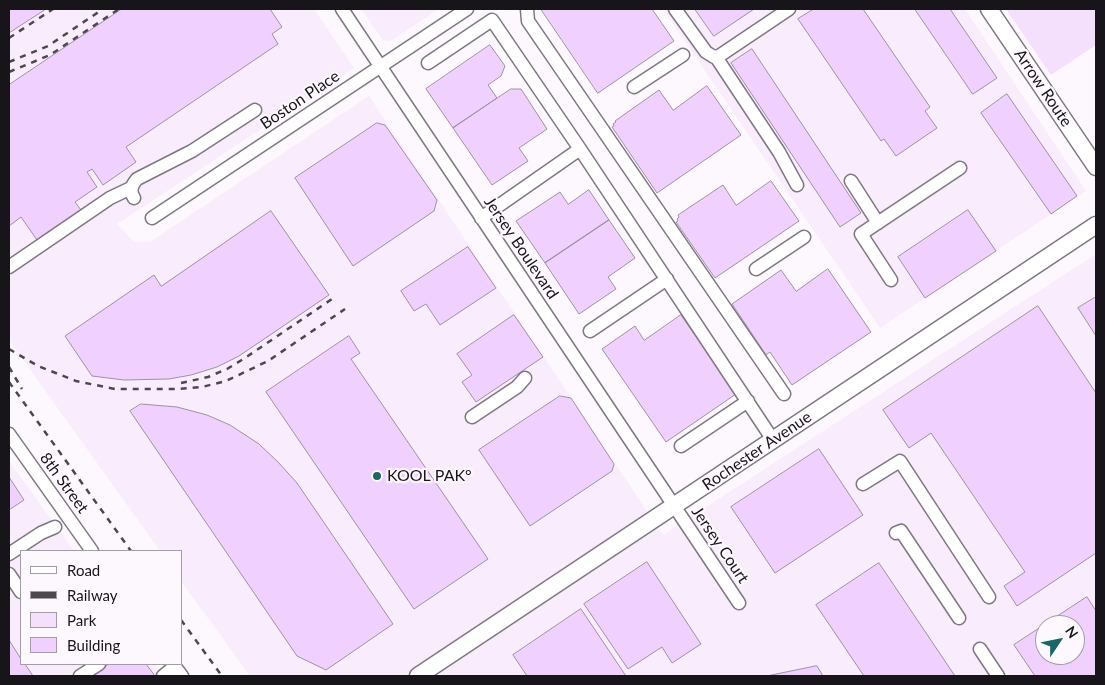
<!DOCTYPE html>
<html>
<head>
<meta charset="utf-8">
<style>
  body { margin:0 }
  #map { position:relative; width:1105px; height:685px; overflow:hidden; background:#fcf8fe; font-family:Lato,sans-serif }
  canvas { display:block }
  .frame { position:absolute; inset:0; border:10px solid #18151a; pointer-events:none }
  .legend { position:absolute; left:20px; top:550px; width:162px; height:115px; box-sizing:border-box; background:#fcf8fe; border:1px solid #a19da3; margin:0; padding:6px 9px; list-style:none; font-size:15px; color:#18151a }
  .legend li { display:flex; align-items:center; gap:10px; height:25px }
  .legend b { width:25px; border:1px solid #a19da3 }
  .north { position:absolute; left:1035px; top:615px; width:50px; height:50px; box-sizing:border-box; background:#fcf8fe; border:1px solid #a19da3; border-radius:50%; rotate:56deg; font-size:14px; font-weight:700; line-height:20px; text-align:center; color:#18151a }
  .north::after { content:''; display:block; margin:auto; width:18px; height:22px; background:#196766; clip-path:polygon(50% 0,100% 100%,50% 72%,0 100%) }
</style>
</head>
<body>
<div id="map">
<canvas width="1105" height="685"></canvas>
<div class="frame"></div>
<ul class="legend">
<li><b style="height:6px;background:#fff"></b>Road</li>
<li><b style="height:6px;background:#4c494e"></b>Railway</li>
<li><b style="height:14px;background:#f4e0fd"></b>Park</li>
<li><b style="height:14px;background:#f0d0fe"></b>Building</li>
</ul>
<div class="north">N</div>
</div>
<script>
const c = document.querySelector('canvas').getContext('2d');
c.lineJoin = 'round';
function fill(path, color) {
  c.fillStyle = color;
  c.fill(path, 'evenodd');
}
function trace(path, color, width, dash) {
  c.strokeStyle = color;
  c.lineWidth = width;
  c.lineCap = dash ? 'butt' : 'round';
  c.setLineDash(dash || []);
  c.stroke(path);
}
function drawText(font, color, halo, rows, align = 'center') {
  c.font = font + ' Lato,sans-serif';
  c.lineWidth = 4.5;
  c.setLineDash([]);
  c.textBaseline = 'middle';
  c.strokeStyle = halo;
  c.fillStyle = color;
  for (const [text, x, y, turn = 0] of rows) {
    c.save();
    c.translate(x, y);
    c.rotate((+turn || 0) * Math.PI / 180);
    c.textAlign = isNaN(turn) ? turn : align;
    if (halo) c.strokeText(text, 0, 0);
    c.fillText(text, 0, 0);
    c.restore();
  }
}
fill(new Path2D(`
  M9,9H314L354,68L117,224L134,242H150L369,96L663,535L1096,254V676H250L181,581V551H160L9,340ZM1045,625H1075V655H1045Z
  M361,9H439L392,40L388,41L383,40L380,36Z
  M663,9H965L1086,191L880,328Z
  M9,461L74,551H21V664H155L165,676H9Z`), '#f8ecfd');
fill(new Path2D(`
  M1006,9H1096V45L1051,75Z`), '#f4e0fd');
const building = new Path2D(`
  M9,9H46L9,33Z
  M122,9H270L282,27L272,34L278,44L126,147L136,162L103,185L92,169L87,172L97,187L75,202L81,210L37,240L21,217L9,226V85Z
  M541,9H652L674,41L598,93Z
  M695,9H754L714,36Z
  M814,9H863L930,107L925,111L937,128L896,156L884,139L881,141L798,19Z
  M915,9H950L997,78L973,94Z
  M490,45L505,66L501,76L488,85L497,98L453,128L426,89Z
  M752,49L861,213L840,227L731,63Z
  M707,86L741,135L657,193L612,127L614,126L613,124L616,122L615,121L659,90L673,110Z
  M511,89H521L547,129L519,148L528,161L492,185L453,128Z
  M1007,94L1077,196L1051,214L981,113Z
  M377,123L385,125L437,200L434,211L353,266L295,178Z
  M771,181L799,221L715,278L676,222L678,221L677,219L679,217L678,215L723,185L736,205Z
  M589,190L609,220L545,263L516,221L560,192L568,204Z
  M968,210L996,251L925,298L898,257Z
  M271,211L329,295L239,356L217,367L191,375L169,379L124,380L92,376L65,336L154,275L161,286Z
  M609,220L635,258L608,277L616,289L579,314L545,263Z
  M468,247L496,288L440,325L426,304L414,311L401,291Z
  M828,269L871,332L792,385L770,352L766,355L732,304L781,270L796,291Z
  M1096,297V336L1078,308Z
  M1038,306L1096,393V553L1017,606L1004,586L1025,572L931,433L909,448L883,410Z
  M514,315L543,357L476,402L462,382L472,375L457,354Z
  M681,315L736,394L666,442L602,349L635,326L644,340Z
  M349,336L360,353L351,359L488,559L414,609L266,392Z
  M560,396L571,398L614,464L612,471L530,526L479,450Z
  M141,404L177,407L207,415L230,425L259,444L278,462L297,483L393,624L326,670L297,656L130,411Z
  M819,449L863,515L775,573L731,507Z
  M9,477L24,500L9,510Z
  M647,562L701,644L672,663L662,647L628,669L584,604Z
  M879,563L955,676H864L816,605Z
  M1087,597L1096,611V676H1035L1014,645ZM1045,625H1075V655H1045Z
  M581,609L626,676H527L513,655Z
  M9,640L21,659V664H25L33,676H9Z
  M109,664H146L155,676H93Z
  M817,666L823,676H767Z`);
fill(building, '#f0d0fe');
trace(building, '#9c93a0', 1);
const minor = new Path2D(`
  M342,9L739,603
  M527,9L528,21L784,394
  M675,9L706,52L714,57L719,56L789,9
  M716,57L779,152L797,185
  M428,63L492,20L580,149L773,440
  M634,87L683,55
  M851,181L878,223
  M134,198C129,190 132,185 137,179L192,151L255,110
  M152,218L467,9
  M481,218L580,149
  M9,267L110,198L131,188
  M756,269L804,237
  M891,280L861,234L960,168
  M590,331L667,279
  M472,417L517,387L525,378
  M9,434L92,551
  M681,446L748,401
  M863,484L900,461L989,597
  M896,533L901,531L959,618
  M9,554L41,533L55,527
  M9,574L21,592
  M980,649L998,676
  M173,664L182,676
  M80,676L99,664
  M163,676L175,666`);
const major = new Path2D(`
  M989,9L1096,167
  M418,676L1096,225`);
trace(minor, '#7f7783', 15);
trace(major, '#7f7783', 19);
trace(minor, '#fff', 12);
trace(major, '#fff', 16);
trace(new Path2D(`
  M9,38L53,9
  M9,62L48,46L103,9
  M9,72L50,55L119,9
  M9,349L38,366L76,381L115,389H177L202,387L226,381L268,361L345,309
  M9,367L22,389
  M9,382L131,551
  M181,383L208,377L227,369L245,358L332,299
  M181,620L222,676`), '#4c494e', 2.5, [6, 6]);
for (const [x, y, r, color] of [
  [377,476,5,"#196766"]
]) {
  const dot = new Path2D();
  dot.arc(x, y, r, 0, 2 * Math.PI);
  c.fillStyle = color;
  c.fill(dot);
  trace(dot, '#fcf8fe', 2);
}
drawText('16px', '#18151a', '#fcf8fe', [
  ["Arrow Route",1043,88,56],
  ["Boston Place",300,100,-34],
  ["Jersey Boulevard",521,248,56],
  ["Rochester Avenue",757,451,-34],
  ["8th Street",64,483,54],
  ["Jersey Court",720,545,56]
]);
drawText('16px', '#18151a', '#fcf8fe', [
  ["KOOL PAK°",387,476]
], 'left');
</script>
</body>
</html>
